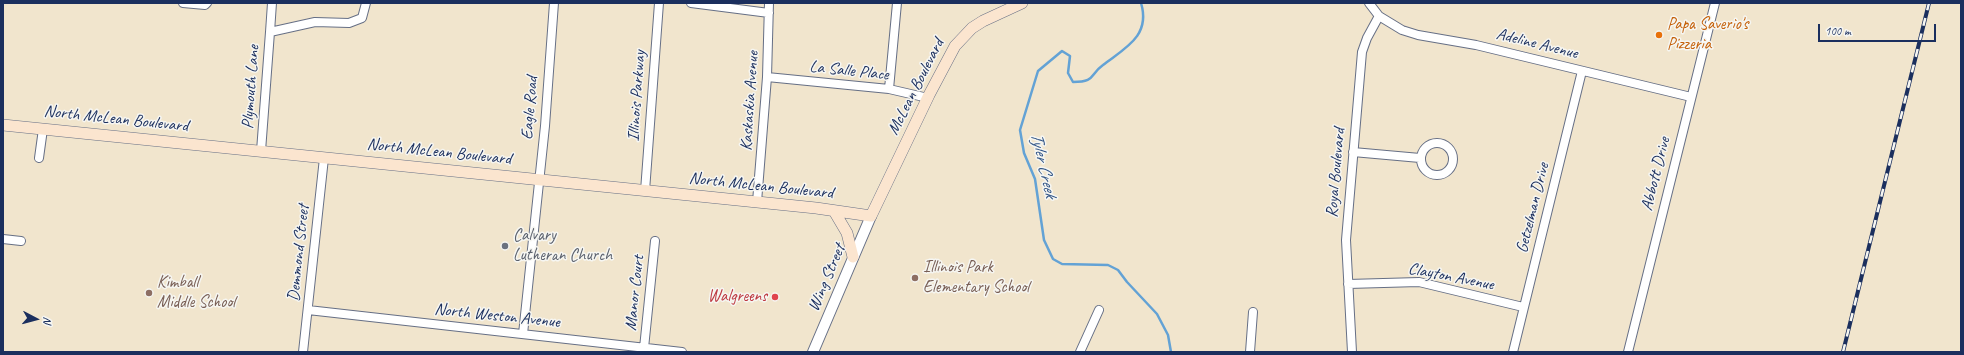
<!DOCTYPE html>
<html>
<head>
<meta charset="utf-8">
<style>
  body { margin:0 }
  #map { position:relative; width:1964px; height:355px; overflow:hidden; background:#f1e5cd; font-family:Caveat,sans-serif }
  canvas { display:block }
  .frame { position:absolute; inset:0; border:4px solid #1b2f5e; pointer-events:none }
  .north { position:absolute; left:16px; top:299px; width:40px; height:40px; -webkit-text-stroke:3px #f6f6f2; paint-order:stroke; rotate:96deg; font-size:11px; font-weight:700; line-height:16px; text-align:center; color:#1b2f5e }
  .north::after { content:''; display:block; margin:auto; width:14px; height:18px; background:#1b2f5e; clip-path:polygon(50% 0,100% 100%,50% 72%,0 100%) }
  .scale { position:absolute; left:1818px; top:24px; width:118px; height:18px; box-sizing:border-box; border:2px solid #1b2f5e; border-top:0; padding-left:5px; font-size:12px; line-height:14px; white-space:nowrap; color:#1b2f5e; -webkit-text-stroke:3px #f6f6f2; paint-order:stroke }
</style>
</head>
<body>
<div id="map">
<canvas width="1964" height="355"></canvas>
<div class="frame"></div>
<div class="north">N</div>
<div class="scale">100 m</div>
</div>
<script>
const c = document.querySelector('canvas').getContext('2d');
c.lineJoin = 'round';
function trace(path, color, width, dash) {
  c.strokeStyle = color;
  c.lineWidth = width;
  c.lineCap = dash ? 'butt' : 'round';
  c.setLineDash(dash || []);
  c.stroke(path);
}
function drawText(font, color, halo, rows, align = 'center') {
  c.font = font + ' Caveat,sans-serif';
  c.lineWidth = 3;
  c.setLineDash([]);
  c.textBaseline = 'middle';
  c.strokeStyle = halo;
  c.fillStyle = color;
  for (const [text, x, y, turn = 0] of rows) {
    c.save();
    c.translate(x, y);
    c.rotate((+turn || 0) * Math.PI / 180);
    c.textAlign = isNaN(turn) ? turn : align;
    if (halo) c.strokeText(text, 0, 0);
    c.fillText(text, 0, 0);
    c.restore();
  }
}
trace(new Path2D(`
  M1141,3C1151,36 1125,48 1103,65C1089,75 1096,82 1073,82L1068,73L1070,56L1062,51L1038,71L1020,130L1024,153L1035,179L1044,240L1053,259L1062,264L1108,265L1118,270L1127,282L1157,314L1168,335L1171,352`), '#63a2d5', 2.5);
const minor = new Path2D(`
  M183,3L205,5L207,3
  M691,3L769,13
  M1379,16L1402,30L1418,35L1476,45L1691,97
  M270,32L272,3
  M767,77L889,89L928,98
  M889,89L897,3
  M1421 159a16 16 0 1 1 32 0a16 16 0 1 1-32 0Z
  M261,151L270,32L315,22L349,23L362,18L366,3
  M1353,152L1420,158
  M39,158L43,129
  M645,191L659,3
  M757,202L767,77L769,3
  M3,239L21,241
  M1348,284L1419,282L1523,307
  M308,310L682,352
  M523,334L545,126L554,3
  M644,348L655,241
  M303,352L324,158
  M1080,352L1099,310
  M1250,352L1253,312
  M1352,352L1346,240L1362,52L1367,38L1379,16L1369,3
  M1513,352L1582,71
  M1628,352L1715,3`);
const tertiary = new Path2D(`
  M813,352L871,216`);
const secondary = new Path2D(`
  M3,125L816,208L871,216L929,95L955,46L972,28L983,21L1022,3
  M834,211L847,233L853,257`);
trace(minor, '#666f85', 10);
trace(tertiary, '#666f85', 12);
trace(secondary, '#666f85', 12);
trace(minor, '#fff', 8);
trace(tertiary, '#fff', 10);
trace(secondary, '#fbe5cf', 11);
const rail = new Path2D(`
  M1843,352L1929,3`);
trace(rail, '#1b2f5e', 4);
trace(rail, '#f6f6f2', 2.5, [8]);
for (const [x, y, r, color] of [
  [1659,35,4,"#e8710a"],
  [505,246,4,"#6b7280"],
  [915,278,4,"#8d6e63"],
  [149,293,4,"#8d6e63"],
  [775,297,4,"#e0444e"]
]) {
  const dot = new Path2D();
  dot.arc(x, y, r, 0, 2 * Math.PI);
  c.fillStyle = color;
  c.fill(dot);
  trace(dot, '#f6f6f2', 1.5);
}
drawText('17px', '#c56008', '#f6f6f2', [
  ["Papa Saverio's",1667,25],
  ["Pizzeria",1667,45]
], 'left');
drawText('17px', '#1b2f5e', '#f6f6f2', [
  ["Adeline Avenue",1537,44,14],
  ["La Salle Place",849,71,6],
  ["Plymouth Lane",251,87,-86],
  ["McLean Boulevard",916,87,-63],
  ["Illinois Parkway",637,96,-86],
  ["Kaskaskia Avenue",750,101,-86],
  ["Eagle Road",530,108,-85],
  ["North McLean Boulevard",116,119,6],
  ["North McLean Boulevard",439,152,6],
  ["Royal Boulevard",1336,173,-85],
  ["Abbott Drive",1656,174,-76],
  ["North McLean Boulevard",761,186,6],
  ["Getzelman Drive",1533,208,-76],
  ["Demmond Street",299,253,-84],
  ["Clayton Avenue",1451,277,11],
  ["Wing Street",827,278,-67],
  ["Manor Court",635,293,-84],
  ["North Weston Avenue",497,316,6]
]);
drawText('17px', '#5b616d', '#f6f6f2', [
  ["Calvary",513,236],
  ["Lutheran Church",513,256]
], 'left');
drawText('17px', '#785e54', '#f6f6f2', [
  ["Illinois Park",923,268],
  ["Elementary School",923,288],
  ["Kimball",157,283],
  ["Middle School",157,303]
], 'left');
drawText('17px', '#be3a42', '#f6f6f2', [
  ["Walgreens",767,297]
], 'right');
drawText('italic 18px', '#345788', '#f6f6f2', [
  ["Tyler Creek",1043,165,77]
]);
</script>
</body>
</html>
